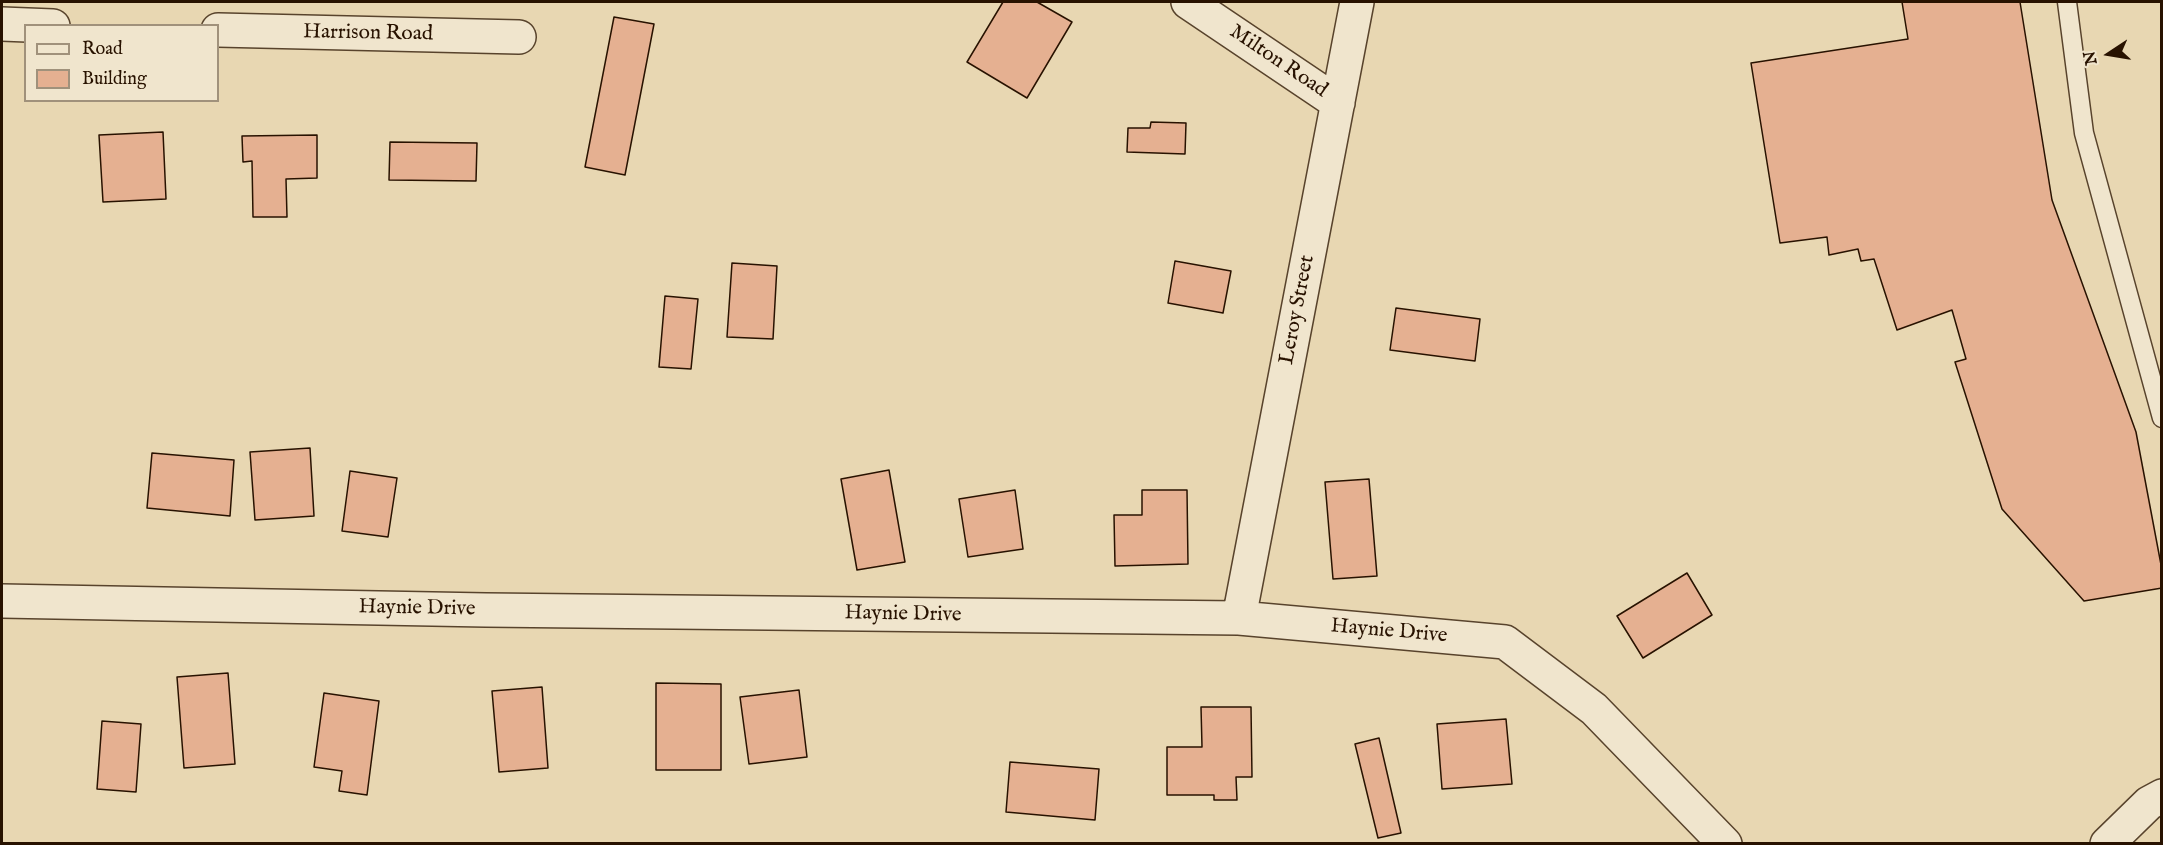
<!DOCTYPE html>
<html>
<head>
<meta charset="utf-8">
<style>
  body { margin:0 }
  #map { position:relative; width:2163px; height:845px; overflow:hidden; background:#e8d7b2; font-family:"IM FELL English",serif }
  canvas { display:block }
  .frame { position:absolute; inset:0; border:3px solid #281200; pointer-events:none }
  .legend { position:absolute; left:24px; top:24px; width:195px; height:78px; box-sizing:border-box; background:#f0e5cd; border:2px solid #a0917b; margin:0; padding:8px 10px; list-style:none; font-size:18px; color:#281200 }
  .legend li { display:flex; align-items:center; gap:12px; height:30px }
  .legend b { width:30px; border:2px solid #a0917b }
  .north { position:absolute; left:2079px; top:24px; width:60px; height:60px; -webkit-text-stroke:4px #f0e5cd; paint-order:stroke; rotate:258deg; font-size:16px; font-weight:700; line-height:24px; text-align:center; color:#281200 }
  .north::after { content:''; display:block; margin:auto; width:21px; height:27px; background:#281200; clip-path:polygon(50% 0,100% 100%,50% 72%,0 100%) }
</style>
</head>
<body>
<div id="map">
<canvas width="2163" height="845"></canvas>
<div class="frame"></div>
<ul class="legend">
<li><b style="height:8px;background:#f0e5cd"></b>Road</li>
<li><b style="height:16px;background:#e5b091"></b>Building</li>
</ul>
<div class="north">N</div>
</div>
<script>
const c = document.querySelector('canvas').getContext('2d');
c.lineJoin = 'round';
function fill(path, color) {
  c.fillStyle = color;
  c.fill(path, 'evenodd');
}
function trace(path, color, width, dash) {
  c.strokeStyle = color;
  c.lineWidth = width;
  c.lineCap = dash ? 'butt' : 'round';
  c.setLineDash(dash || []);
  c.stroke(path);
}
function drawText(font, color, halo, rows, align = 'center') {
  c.font = font + ' "IM FELL English",serif';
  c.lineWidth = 4.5;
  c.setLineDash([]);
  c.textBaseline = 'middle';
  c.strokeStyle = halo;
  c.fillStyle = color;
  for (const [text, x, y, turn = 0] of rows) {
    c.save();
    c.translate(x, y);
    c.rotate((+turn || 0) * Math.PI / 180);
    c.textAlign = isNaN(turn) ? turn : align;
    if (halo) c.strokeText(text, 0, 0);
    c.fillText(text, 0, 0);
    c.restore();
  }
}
const building = new Path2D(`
  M1003,2H1037L1072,22L1027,98L967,62Z
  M1902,2H2020L2052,200L2136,432L2162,570V588L2084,601L2002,509L1955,362L1966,359L1952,310L1897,330L1874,259L1861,261L1858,249L1829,255L1827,237L1780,243L1751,63L1908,39Z
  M614,17L654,24L625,175L585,167Z
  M1151,122L1186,123L1185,154L1127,152L1128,128H1150Z
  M163,132L166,199L103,202L99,135Z
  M317,135V178L286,179L287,217H253L252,161L243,162L242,136Z
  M390,142L477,143L476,181L389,180Z
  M1175,261L1231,271L1223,313L1168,303Z
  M732,263L777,266L773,339L727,337Z
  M665,296L698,299L691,369L659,367Z
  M1396,308L1480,319L1475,361L1390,350Z
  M310,448L314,516L255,520L250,452Z
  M152,453L234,460L230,516L147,508Z
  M889,470L905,562L857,570L841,479Z
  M350,471L397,478L388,537L342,531Z
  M1369,479L1377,576L1333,579L1325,482Z
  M1015,490L1023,549L968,557L959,499Z
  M1142,490H1187L1188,564L1115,566L1114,515H1142Z
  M1687,573L1712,615L1643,658L1617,616Z
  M228,673L235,764L184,768L177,677Z
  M656,683L721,684V770H656Z
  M542,687L548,768L499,772L492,691Z
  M799,690L807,757L749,764L740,697Z
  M324,693L379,701L367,795L339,791L342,771L314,767Z
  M1201,707H1251L1252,777H1236L1237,800H1214V795H1167V747H1202Z
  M1506,719L1512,784L1442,789L1437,724Z
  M102,721L141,724L136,792L97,789Z
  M1379,738L1401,833L1378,838L1355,744Z
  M1010,762L1099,769L1095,820L1006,812Z`);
fill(building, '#e5b091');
trace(building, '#281200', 1.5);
const lane = new Path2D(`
  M2067,2L2084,133L2162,418`);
const street = new Path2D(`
  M1188,2L1338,103
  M2,24L53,26
  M218,30L519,37
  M2,601L486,610L1239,618L1505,642L1594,709L1725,844
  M1239,618L1357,2
  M2107,844L2149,803L2162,796`);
trace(lane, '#58432c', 21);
trace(street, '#58432c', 36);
trace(lane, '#f0e5cd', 18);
trace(street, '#f0e5cd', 33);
drawText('21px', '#281200', '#f0e5cd', [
  ["Harrison Road",368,34,1],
  ["Milton Road",1278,62,34],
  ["Leroy Street",1298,310,-79],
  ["Haynie Drive",417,609,1],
  ["Haynie Drive",903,615,1],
  ["Haynie Drive",1389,632,5]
]);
</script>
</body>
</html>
